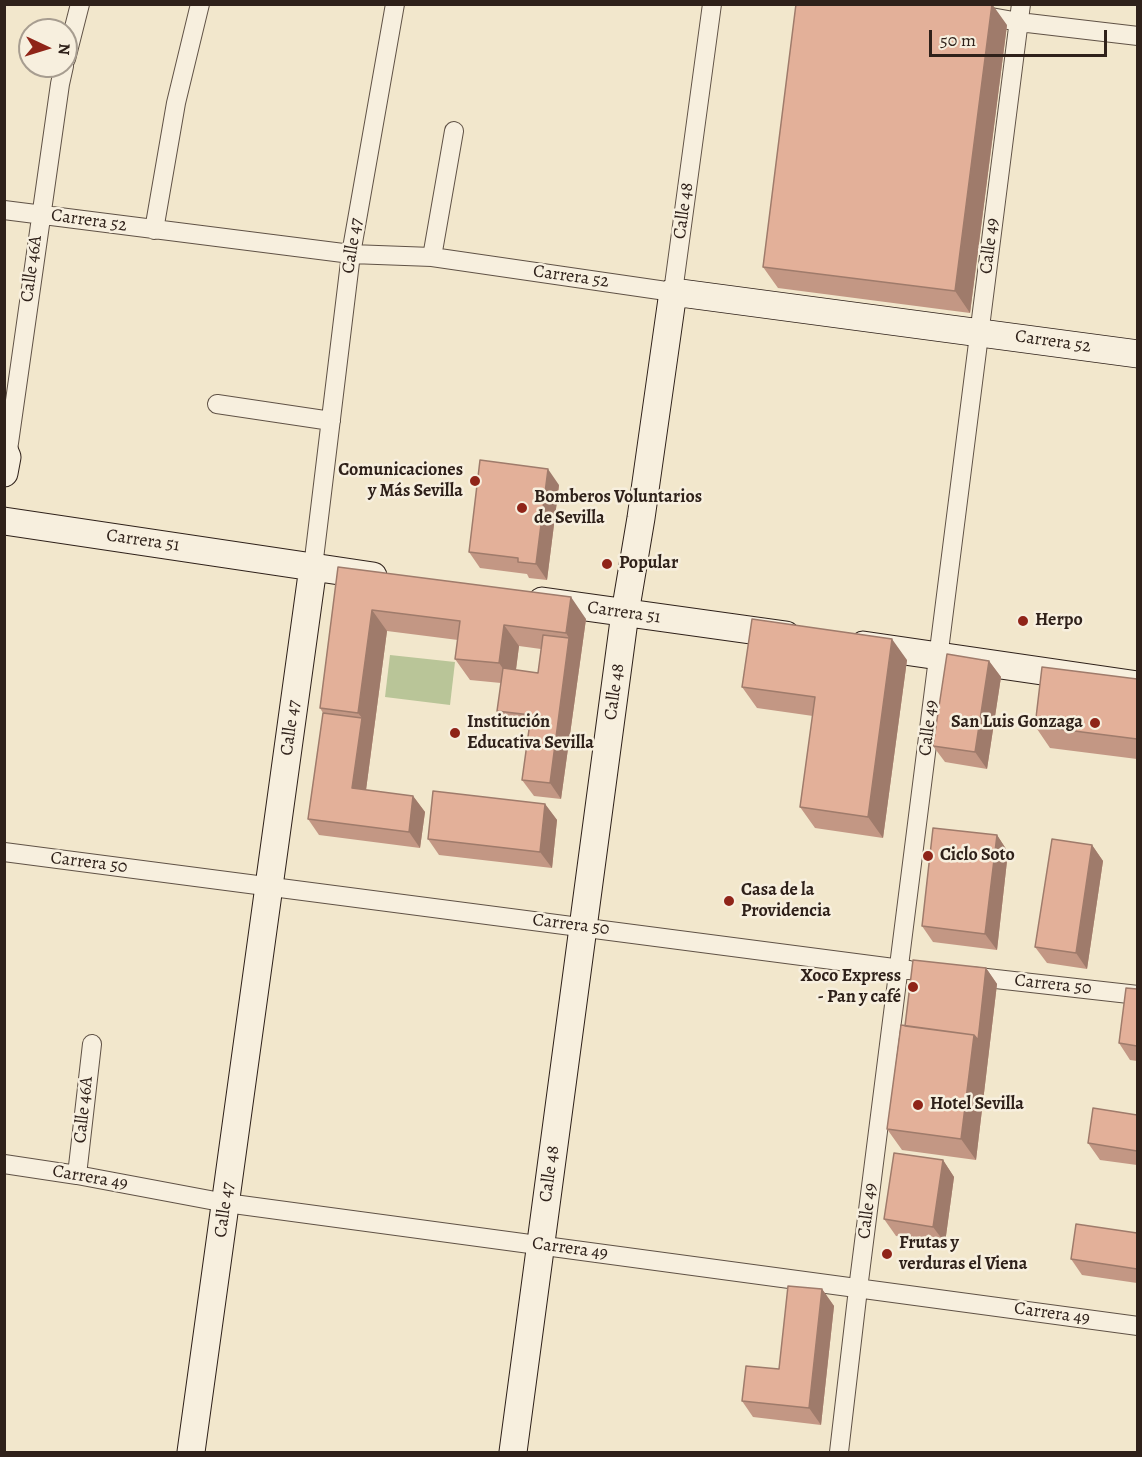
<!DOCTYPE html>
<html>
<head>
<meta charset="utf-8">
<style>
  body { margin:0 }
  #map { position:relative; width:1142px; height:1457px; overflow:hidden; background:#f2e7cc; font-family:Alegreya,serif }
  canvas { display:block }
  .frame { position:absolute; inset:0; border:6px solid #2f211a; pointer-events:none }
  .north { position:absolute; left:18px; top:18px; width:60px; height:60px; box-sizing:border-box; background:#f7efde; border:2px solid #a79d90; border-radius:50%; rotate:94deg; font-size:16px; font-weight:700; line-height:24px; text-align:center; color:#2f211a }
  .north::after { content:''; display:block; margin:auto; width:21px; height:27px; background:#8f2418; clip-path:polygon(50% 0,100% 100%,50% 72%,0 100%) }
  .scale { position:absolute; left:929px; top:30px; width:178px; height:27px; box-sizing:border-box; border:3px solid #2f211a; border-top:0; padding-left:8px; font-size:18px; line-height:21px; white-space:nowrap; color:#2f211a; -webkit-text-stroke:4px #f7efde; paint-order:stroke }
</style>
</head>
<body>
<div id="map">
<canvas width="1142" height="1457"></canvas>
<div class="frame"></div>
<div class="north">N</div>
<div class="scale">50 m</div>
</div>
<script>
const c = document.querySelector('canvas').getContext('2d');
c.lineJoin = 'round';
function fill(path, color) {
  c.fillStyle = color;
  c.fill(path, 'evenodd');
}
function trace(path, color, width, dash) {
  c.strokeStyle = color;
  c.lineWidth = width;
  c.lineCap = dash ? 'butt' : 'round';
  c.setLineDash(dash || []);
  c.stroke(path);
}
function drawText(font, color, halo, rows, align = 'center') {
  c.font = font + ' Alegreya,serif';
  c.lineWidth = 5;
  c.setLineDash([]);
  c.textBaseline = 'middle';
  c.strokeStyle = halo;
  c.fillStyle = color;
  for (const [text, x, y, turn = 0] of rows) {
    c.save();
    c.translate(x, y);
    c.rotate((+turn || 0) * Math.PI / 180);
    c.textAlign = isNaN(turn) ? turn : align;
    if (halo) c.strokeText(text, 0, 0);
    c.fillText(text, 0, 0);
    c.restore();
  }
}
fill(new Path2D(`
  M390,655L455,662L450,705L385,697Z`), '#b9c598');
const minor = new Path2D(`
  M980,15L1019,22L1138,36
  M66,59L80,4
  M4,210L351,254L432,257L673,292L712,4
  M154,230L176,103L200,4
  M432,257L454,131
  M217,404L331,421
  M7,457L60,84L64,66
  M313,567L351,254L395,4
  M4,852L909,970
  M969,976L1138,995
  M4,1164L77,1175L226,1203L1138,1326
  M77,1175L92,1044
  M839,1452L858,1289L1021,4`);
const secondary = new Path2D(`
  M4,450L7,457L4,473
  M4,521L373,576
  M542,601L786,635
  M863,645L1138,685
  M191,1452L313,567
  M513,1452L625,613L641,518L673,292L1138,354`);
trace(minor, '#605246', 20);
trace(secondary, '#2f211a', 29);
trace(minor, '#f7efde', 18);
trace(secondary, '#f7efde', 27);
fill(new Path2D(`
  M1007,25L970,313L778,288L763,267Z
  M559,485L547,580L529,578L527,574L480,568L469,552Z
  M338,567L586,619L561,799L534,796L522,780L529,730L508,727L497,711L501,683L470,680L455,659L458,640L387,631L366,790L413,796L425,812L420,848L319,835L308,819L323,713L320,708ZM519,646L541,649L538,673L516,670Z
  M907,660L883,838L815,828L800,807L813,716L757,708L742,687Z
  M989,661L1001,677L987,769L945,762L933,746Z
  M1137,679V759L1050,748L1035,726Z
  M545,804L557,820L552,868L439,855L428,839Z
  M997,835L1008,852L997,950L933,942L922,926Z
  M1092,845L1103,861L1087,969L1047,963L1035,947Z
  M986,968L997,984L976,1160L902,1150L887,1129L905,1026Z
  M1137,989V1061L1130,1060L1119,1043Z
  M1137,1115V1165L1100,1160L1088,1143Z
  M943,1160L954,1177L945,1243L896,1236L884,1219Z
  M1137,1233V1283L1082,1275L1071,1259Z
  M822,1289L834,1306L821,1425L753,1417L742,1401L779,1369Z`), '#c39784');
fill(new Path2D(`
  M992,4L1007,25L970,313L955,291Z
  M548,469L559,485L547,580L536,564Z
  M571,597L586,619L561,799L550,783L569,638L566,633Z
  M372,610L387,631L364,805L352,788L362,718L358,713Z
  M504,625L519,646L514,684L499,663Z
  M892,639L907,660L883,838L868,817Z
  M989,661L1001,677L987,769L975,752Z
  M413,796L425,812L420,848L409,832Z
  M545,804L557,820L552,868L540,852Z
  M997,835L1008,852L997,950L985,934Z
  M1092,845L1103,861L1087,969L1076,953Z
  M986,968L997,984L976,1160L961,1139L974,1035Z
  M943,1160L954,1177L945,1243L933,1227Z
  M822,1289L834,1306L821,1425L809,1408Z`), '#9f7b6b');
const building = new Path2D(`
  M796,4H992L955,291L763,267Z
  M480,460L548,469L536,564L518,562V558L469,552Z
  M338,567L571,597L566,633L504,625L499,663L455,659L460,621L372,610L358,713L320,708Z
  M752,619L892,639L868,817L800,807L815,697L742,687Z
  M543,635L569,638L550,783L522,780L531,715L497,711L503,668L538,673Z
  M947,654L989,661L975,752L933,746Z
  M1042,667L1137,679V739L1035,726Z
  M323,713L362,718L352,788L413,796L409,832L308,819Z
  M433,791L545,804L540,852L428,839Z
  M933,828L997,835L985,934L922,926Z
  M1052,839L1092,845L1076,953L1035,947Z
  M913,960L986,968L978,1040L974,1035L905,1026Z
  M1126,988L1137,989V1046L1119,1043Z
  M901,1025L974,1035L961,1139L887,1129Z
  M1093,1108L1137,1115V1151L1088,1143Z
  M894,1153L943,1160L933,1227L884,1219Z
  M1076,1224L1137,1233V1269L1071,1259Z
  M788,1286L822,1289L809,1408L742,1401L746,1366L779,1369Z`);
fill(building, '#e3b099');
trace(building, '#9f7b6b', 1.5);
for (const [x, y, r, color] of [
  [475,481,6,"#8f2418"],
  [522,508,6,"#8f2418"],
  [607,564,6,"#8f2418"],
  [1023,621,6,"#8f2418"],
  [1095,723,6,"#8f2418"],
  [455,733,6,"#8f2418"],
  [928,856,6,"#8f2418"],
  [729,901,6,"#8f2418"],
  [913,987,6,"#8f2418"],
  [918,1105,6,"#8f2418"],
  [887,1254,6,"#8f2418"]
]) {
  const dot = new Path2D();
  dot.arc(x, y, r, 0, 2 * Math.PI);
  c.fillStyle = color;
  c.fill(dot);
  trace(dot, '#f7efde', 2);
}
drawText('18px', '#2f211a', '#f7efde', [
  ["Calle 48",684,211,-82],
  ["Carrera 52",89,221,8],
  ["Calle 47",353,246,-81],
  ["Calle 49",990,246,-83],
  ["Calle 46A",32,269,-82],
  ["Carrera 52",571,277,8],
  ["Carrera 52",1053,342,8],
  ["Carrera 51",143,541,8],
  ["Carrera 51",624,613,8],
  ["Calle 48",615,692,-82],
  ["Calle 47",291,728,-82],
  ["Calle 49",929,728,-83],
  ["Carrera 50",89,863,7],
  ["Carrera 50",571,925,7],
  ["Carrera 50",1053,985,6],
  ["Calle 46A",84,1110,-84],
  ["Calle 48",550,1174,-82],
  ["Carrera 49",90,1178,10],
  ["Calle 47",225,1210,-82],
  ["Calle 49",868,1211,-83],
  ["Carrera 49",570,1249,8],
  ["Carrera 49",1052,1314,8]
]);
drawText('bold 18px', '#2f211a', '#f7efde', [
  ["Comunicaciones",463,471,"right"],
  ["y Más Sevilla",463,492,"right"],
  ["Bomberos Voluntarios",534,498],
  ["de Sevilla",534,519],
  ["Popular",619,564],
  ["Herpo",1035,621],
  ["Institución",467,723],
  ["Educativa Sevilla",467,744],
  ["San Luis Gonzaga",1083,723,"right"],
  ["Ciclo Soto",940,856],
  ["Casa de la",741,891],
  ["Providencia",741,912],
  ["Xoco Express",901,977,"right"],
  ["- Pan y café",901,998,"right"],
  ["Hotel Sevilla",930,1105],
  ["Frutas y",899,1244],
  ["verduras el Viena",899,1265]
], 'left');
</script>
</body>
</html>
